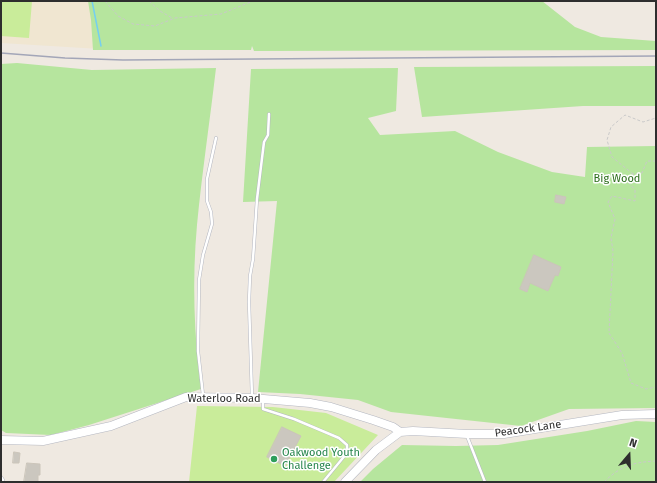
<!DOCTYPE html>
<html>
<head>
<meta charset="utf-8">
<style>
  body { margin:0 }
  #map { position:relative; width:657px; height:483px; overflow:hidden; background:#efe9e1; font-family:"Fira Sans",sans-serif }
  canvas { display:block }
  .frame { position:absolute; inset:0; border:2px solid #2e2e2e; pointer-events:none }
  .north { position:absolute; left:609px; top:435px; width:40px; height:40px; -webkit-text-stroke:3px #fff; paint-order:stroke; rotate:19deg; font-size:11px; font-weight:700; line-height:16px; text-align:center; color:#2e2e2e }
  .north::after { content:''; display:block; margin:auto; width:14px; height:18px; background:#2e2e2e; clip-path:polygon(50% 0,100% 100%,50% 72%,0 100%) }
</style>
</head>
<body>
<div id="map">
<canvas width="657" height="483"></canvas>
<div class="frame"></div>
<div class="north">N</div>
</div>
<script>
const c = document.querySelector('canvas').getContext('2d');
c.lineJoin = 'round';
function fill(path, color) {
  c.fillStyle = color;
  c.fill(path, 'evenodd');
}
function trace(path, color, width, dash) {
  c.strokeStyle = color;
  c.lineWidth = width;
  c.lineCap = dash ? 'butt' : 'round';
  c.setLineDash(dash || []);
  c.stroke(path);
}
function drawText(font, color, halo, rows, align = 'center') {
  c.font = font + ' "Fira Sans",sans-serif';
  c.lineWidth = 3;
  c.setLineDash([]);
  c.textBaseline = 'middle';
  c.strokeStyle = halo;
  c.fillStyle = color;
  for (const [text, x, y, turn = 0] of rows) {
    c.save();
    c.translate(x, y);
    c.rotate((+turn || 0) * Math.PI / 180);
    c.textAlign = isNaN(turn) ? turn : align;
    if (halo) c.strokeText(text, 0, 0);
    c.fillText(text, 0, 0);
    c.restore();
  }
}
fill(new Path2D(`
  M1,1H94L100,49L1,43Z`), '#f0e6d1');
fill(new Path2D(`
  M88,1H542L575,27L601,37L656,41V50L254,51L252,46L251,50H93L91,20Z
  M17,63L92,70L216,68C210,120 202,173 197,225C192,280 194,335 201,389L89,425L51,435L6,433L1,430V64Z
  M656,66V106H583L422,117L414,67Z
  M398,68L396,111L368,118L380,135L455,131L498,152L552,172L585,177L587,147L656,146V408L569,409L521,426L391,412L358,400L300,394L258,392L277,201L243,202L251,69Z
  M636,421L656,422V482H360L373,469L402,445L456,446L498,445L587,431Z`), '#b6e59e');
fill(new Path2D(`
  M1,1H32L29,38L1,36Z
  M197,406L273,407L326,413L378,435L334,482H189Z`), '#c9ec9a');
trace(new Path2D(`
  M92,1L101,46`), '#75cff0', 1.5);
const building = new Path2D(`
  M556,195L566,197L564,204L555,202Z
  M534,255L561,267L558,276L555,275L548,291L530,283L527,292L520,289Z
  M282,427L301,436L285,466L267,457Z
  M14,452L20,453L19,463H13Z
  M27,463L40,464V475H38V482H24Z`);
fill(building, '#cbc7bf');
trace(building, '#cbc5ba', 1);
const lane = new Path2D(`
  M203,395L198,351L199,280L203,255L212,224L211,212L207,201V179L216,138
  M252,397L249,302L250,276L253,259L257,199L264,142L268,135L269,114
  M263,401V409L294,419L339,438L347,445V453L323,482
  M467,436L485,482
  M1,477L3,480`);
const secondary = new Path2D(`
  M400,432L413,431L467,434H504L622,415L656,414
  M1,440L43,441L111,426L186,397L252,398L310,403L331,407L373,420L393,427L400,432
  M345,482L376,450L400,432`);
trace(lane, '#b4b7c1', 3.5);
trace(secondary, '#b4b7c1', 9);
trace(new Path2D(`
  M105,1L118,16L133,24L155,26L175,18L221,14L253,1
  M149,1L160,11L172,18
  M656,161H647L642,173L633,174L629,183L635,190V201L612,196L608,202L615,219L611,238L613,251L609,333L622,353L631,383L646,389L656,387
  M633,174L612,157L607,140L611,127L625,115L643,122L656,118
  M604,482C620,466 634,462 656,461`), '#c9c9c9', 1, [3, 2]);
trace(lane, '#fff', 2.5);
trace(secondary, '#fff', 8);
trace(new Path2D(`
  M1,53L65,58L123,60L656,56`), '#a3a6b8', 1.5);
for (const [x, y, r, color] of [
  [274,459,4,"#2e9e5b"]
]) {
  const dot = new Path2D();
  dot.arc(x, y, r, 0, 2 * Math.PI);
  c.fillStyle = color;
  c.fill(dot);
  trace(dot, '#fff', 1.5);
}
drawText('11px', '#2c6e1b', '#fff', [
  ["Big Wood",617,179]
]);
drawText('11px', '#2e2e2e', '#fff', [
  ["Waterloo Road",224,399],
  ["Peacock Lane",528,429,-8]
]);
drawText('11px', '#27864d', '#fff', [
  ["Oakwood Youth",282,453],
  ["Challenge",282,466]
], 'left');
</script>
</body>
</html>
